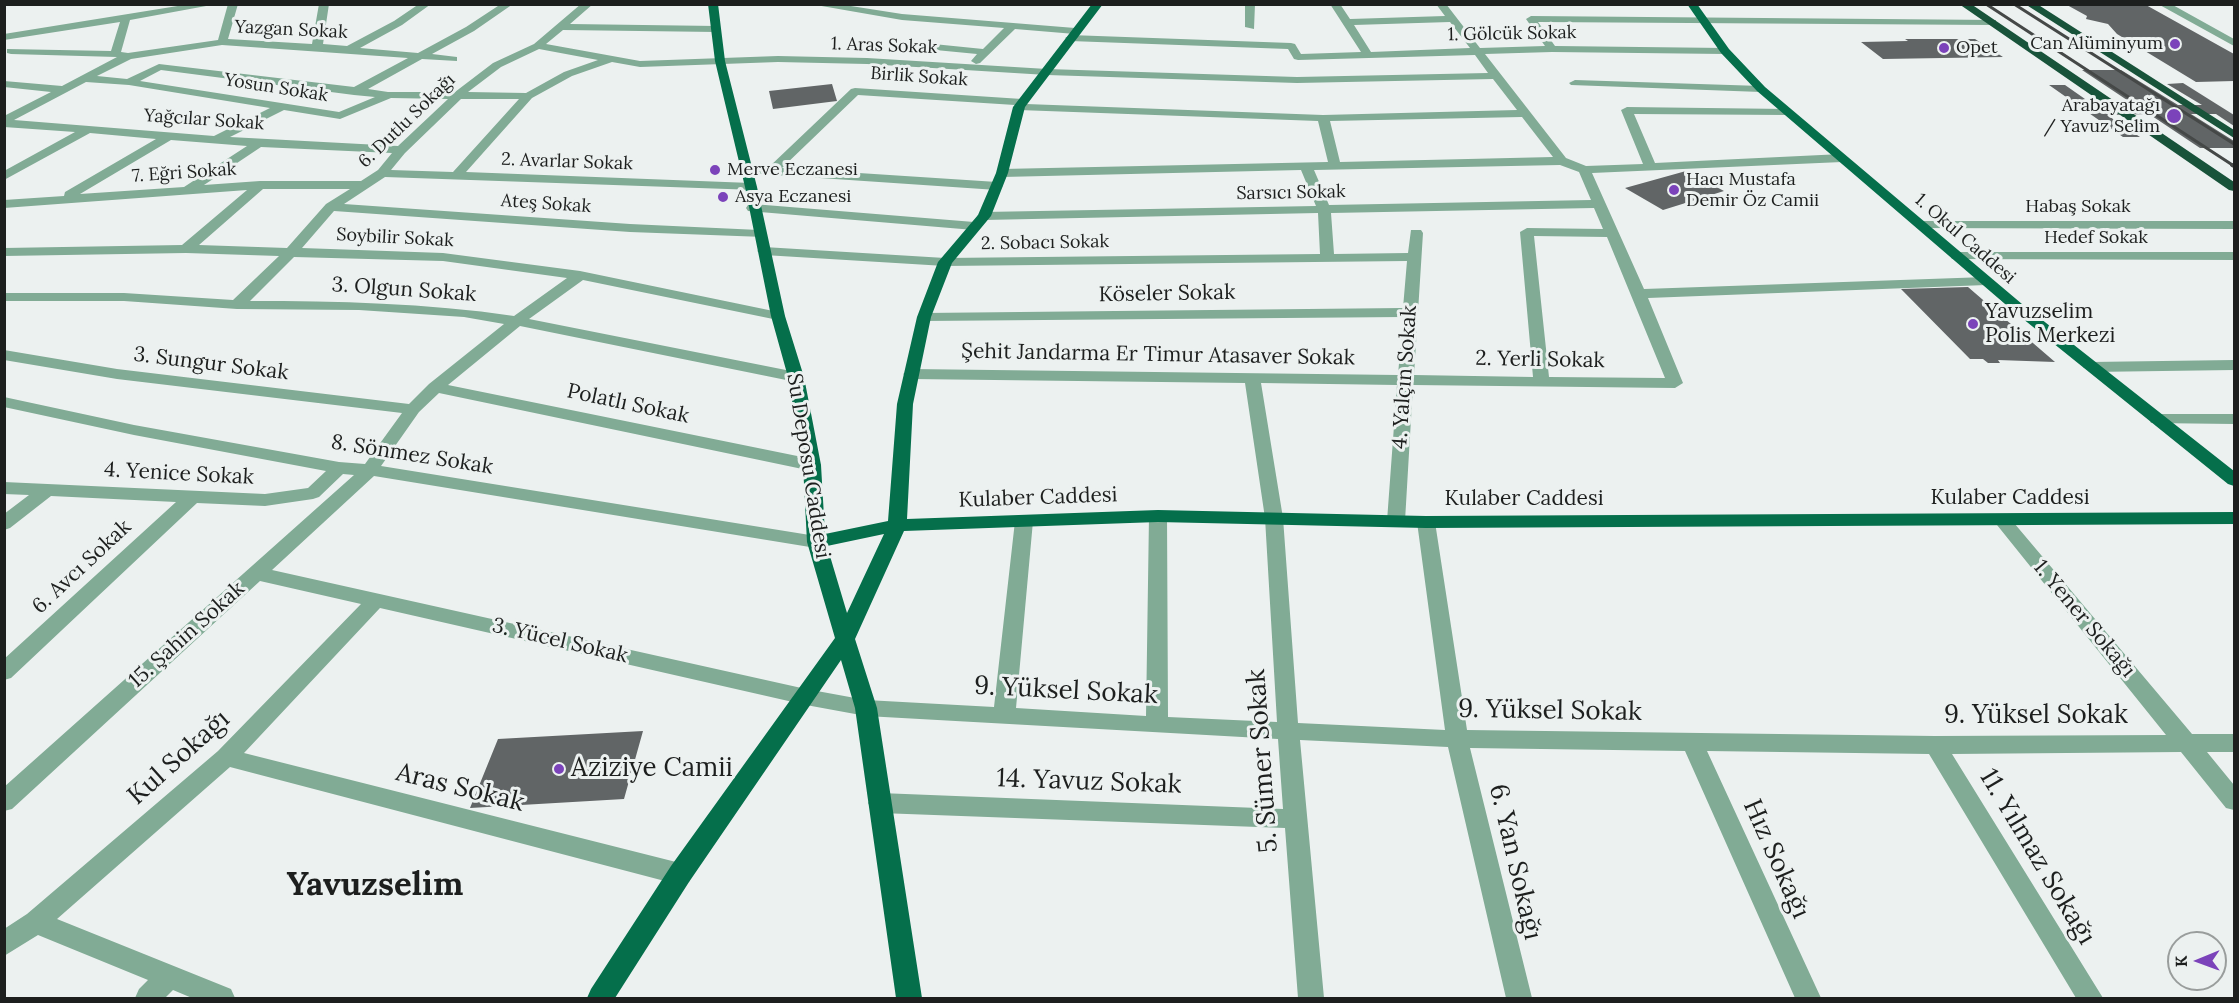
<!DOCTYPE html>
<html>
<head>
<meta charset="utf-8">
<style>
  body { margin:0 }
  #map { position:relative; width:2239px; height:1003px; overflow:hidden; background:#ecf1f0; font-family:Lora,serif }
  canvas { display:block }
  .frame { position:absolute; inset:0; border:6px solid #1d1f1e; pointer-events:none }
  .north { position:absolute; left:2167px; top:931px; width:60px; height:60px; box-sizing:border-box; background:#ecf1f0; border:2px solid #999d9c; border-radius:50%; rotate:269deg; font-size:16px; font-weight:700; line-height:24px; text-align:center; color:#1d1f1e }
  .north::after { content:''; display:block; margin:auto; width:21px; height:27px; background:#7b43ba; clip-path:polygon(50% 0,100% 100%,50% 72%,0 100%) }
</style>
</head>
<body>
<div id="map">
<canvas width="2239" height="1003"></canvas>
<div class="frame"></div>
<div class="north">K</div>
</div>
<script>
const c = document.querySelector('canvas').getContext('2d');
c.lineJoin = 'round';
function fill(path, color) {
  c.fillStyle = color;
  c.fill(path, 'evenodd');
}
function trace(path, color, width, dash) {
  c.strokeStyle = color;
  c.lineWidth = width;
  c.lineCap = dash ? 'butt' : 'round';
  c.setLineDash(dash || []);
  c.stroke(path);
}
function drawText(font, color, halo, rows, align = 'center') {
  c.font = font + ' Lora,serif';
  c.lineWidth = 6;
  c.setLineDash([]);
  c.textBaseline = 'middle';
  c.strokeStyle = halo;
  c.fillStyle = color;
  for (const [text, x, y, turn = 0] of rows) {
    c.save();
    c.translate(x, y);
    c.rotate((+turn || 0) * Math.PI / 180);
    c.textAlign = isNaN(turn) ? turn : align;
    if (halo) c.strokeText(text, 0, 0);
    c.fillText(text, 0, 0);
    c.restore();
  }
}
fill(new Path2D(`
  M2067,5H2146L2234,54V81L2196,82L2117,34L2108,24L2086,19L2087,16Z
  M1905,39H1975L2003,57L1883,59L1861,42L1908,41Z
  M2082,70H2121L2178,105H2202L2167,84L2183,83L2234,115V126L2216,114H2191L2234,141V148H2200L2149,114L2107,115L2140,137H2123L2049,85H2065L2095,106H2136Z
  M832,84L837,101L773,109L769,91Z
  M1686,171L1724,191L1663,210L1625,188Z
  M1968,287L2055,362L1998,360L2000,363H1988L1983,359H1970L1901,289Z
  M643,731L624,799L470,808L498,739Z`), '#616566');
fill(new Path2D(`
  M190,4H217L130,20L121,52L128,53L218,40L228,4H238L228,39L312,44L319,4H329L323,44L347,46L394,21L419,4H431L402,25L360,48L418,53L466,27L501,4H513L474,31L432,54L457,57V61L422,59L368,89L388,92H455L493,63L534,44L581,4H593L570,24L716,26L721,29L716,32L563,30L546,44L640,61L778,56L867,58L1047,69L1297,77L1488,73L1475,55L1298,60L1294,59L1288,49L1070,41L1065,38L1070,35L1291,43L1295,44L1301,54L1361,52L1330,4H1340L1350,19L1445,16L1436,4H1446L1480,48L1545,46L1526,19L1531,16L1996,20V24L1992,25L1538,22L1555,46L1725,48L1730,51L1725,54L1552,52L1485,54L1566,158L1586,166L1643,164L1621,110L1627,107L1787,109L1793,112L1787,115L1634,114L1655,163L1842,154L1848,158L1842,162L1592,173L1644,289L1986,277L1993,281L1986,285L1648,298L1683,383L1675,388L1413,385L1405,521L1402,525H1390L1387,521L1397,385L1261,383L1283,518L1298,723L1445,730L1417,522L1420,518H1432L1435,522L1467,730L1935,736L2166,735L1997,525L1994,521L1997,517H2009L2192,734H2234V752H2207L2234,785V810L2226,808L2181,752L1952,754L2103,998H2076L1929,754L1707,751L1821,998H1795L1685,751L1470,748L1532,998H1506L1448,747L1300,740L1324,998H1298L1285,828L880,813L872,810L868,803L872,796L880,793L1283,809L1278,739L866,716L806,705L380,608L244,753L680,863L689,866L692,874L689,882L680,885L230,767L57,919L231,989L235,998H192L173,990L165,998H135L139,989L148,980L38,935L4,956V929L27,914L218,751L361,604L260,581L12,809L4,811V787L354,475L343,474L319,497L313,499L265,506L197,503L11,678L4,680V659L176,502L51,496L10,528L4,530V514L29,495L4,494V482L265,494L308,488L326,471L134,435L4,407V397L134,425L339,462L365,464L402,413L117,379L4,360V350L117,369L409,404L429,384L504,324L464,317L359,310L237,309L124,301H4V293H124L233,300L279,256L186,253L4,256V248L182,245L247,190L4,208V200L64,196L65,192L156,139L90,133L4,180V171L75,132L4,127V116L51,92L4,87V81L62,86L117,57L11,54L7,53V49L111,51L120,22L4,40V34ZM1450,22L1470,48L1371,52L1354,25ZM222,45L408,58L354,87L159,64L127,79L97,76L131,59ZM539,49L598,60L564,72L526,93L468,92L501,67ZM612,62L640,67L778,62L867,64L1047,75L1297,83L1493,79L1517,110L1323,115L1026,104V100L1022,99L855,88L851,89L769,167L746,165L740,169L746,173L997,190L1003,186L997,182L782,168L858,95L1015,105V109L1019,110L1318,121L1328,162L1002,169L996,173L1002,177L1301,170L1316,206L984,212L977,216L984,220L1318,213L1320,254L945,258L764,247L757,251L764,255L945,266L1407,261L1403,308L924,313L917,317L924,321L1403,317L1398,375L911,369L903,374L911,379L1245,383L1265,518L1277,722L1168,717L1167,516L1164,512H1152L1149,516L1146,716L1016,708L1033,521L1030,517H1018L1015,521L994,707L866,700L806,689L272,570L374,476L816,548L823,546L825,542L823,538L816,536L381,466L419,412L439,393L812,471L818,469L821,465L818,461L812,459L448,385L520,326L796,382L804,377L796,372L529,319L583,280L778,320L785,316L783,313L580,271L443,253L302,248L334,211L630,232L764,237L766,234L759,230L630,224L344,204L385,177L756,190L757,187L751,183L466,172L532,98L572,76ZM161,70L354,95L375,97L339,112L140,81ZM86,82L129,85L270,108L214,136L14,120ZM391,98L448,99L398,146L230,137L284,110L340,119ZM461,99H519L453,172L391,170L405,153ZM1522,117L1553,157L1340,162L1330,121ZM171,140L247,146L184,187L80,194ZM261,147L392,153L378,170L361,181H260L204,185ZM1560,165L1579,172L1591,200L1329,205L1314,170ZM263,189H350L326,204L287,248L199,245ZM1594,208L1603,229L1527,228L1520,232L1533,377L1414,375L1423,233L1421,230H1411L1408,253L1334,254L1331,213ZM1534,236L1607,237L1665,378L1549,377ZM294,257L443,261L567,278L514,316C426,303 338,301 250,301Z
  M810,4H838L902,14L1075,28L1080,31L1075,34L1015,29L980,63L976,64L971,61L977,54L894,46L889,43L894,40L983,49L1004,28L902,20Z
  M1245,4H1255L1254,29L1245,27Z
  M2158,4H2171L2234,39V46Z
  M1575,80L1761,86L1767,89L1761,92L1571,85L1569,83Z
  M753,204L974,222L981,226L974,230L748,211L746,208L748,205Z
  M1922,221H2234V229L1917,228L1915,225L1917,222Z
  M1957,252H2234V260L1952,259L1950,256L1952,253Z
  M2234,360V370L2091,372L2083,367L2091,362Z
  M2157,414H2234V424L2151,423L2149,419Z`), '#81ab95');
fill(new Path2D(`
  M708,4H718L725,61L757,187L785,316L804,377L821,465L825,534L888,521L897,404L917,317L938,262L978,215L996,173L1013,107L1092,4H1103L1025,107L1008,173L991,216L952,263L931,317L913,404L907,519L1158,510L1426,516L2234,512V524L1426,528L1158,522L904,531L855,639L877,708L922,998H896L855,708L841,660L689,882L615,998H587L591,989L671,866L835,638L807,542L803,465L788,377L771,316L745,187L715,61ZM884,534L847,613L827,546Z
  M1687,4H1697L1729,49L1765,87L2022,304L2234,471V486L2228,484L2012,310L1757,91L1721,53Z`), '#056f4b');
fill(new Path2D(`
  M1959,4H1971L2234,182V191L2229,190Z
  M2025,4H2037L2234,130V138Z`), '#18533a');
trace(new Path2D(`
  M1986,4L2234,166
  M2014,4L2234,144`), '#454847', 3);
trace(new Path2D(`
  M2232,165L2234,166`), '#454847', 4);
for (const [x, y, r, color] of [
  [2175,44,6,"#7b43ba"],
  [1944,48,6,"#7b43ba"],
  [2174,116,8,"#7b43ba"],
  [715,170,6,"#7b43ba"],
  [1674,190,6,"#7b43ba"],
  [723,197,6,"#7b43ba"],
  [1973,324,6,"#7b43ba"],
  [559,769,6,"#7b43ba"]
]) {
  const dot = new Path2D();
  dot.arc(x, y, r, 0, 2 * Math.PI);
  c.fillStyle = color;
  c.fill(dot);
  trace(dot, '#ecf1f0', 2);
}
drawText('18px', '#1d1f1e', '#ecf1f0', [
  ["Yazgan Sokak",291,30,3],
  ["1. Gölcük Sokak",1512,34,-1],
  ["1. Aras Sokak",884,46,2],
  ["Birlik Sokak",919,77,4],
  ["Yosun Sokak",276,88,9],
  ["Yağcılar Sokak",204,120,4],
  ["6. Dutlu Sokağı",407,121,-44],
  ["2. Avarlar Sokak",567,162,2],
  ["7. Eğri Sokak",184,173,-4],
  ["Sarsıcı Sokak",1291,193,-1],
  ["Ateş Sokak",546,204,4],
  ["Habaş Sokak",2078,207],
  ["Soybilir Sokak",395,238,3],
  ["Hedef Sokak",2096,238],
  ["1. Okul Caddesi",1965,239,41],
  ["2. Sobacı Sokak",1045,243,-1]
]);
drawText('18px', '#1d1f1e', '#ecf1f0', [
  ["Can Alüminyum",2163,44,"right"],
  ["Opet",1956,48],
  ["Arabayatağı",2160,106,"right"],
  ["/ Yavuz Selim",2160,127,"right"],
  ["Merve Eczanesi",727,170],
  ["Hacı Mustafa",1686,180],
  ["Demir Öz Camii",1686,201],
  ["Asya Eczanesi",735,197]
], 'left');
drawText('21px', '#1d1f1e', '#ecf1f0', [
  ["3. Olgun Sokak",404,290,4],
  ["Köseler Sokak",1167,294,-1],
  ["Şehit Jandarma Er Timur Atasaver Sokak",1158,355,1],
  ["2. Yerli Sokak",1540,360,1],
  ["3. Sungur Sokak",211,364,7],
  ["4. Yalçın Sokak",1405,377,-86],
  ["Polatlı Sokak",628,404,12],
  ["8. Sönmez Sokak",412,455,9],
  ["Su Deposu Caddesi",808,466,81],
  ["4. Yenice Sokak",179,474,3],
  ["Kulaber Caddesi",1038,498,-2],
  ["Kulaber Caddesi",2010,498],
  ["Kulaber Caddesi",1524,499],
  ["6. Avcı Sokak",82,567,-43],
  ["1. Yener Sokağı",2084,619,50],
  ["15. Şahin Sokak",187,635,-42],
  ["3. Yücel Sokak",560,641,13]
]);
drawText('21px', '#1d1f1e', '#ecf1f0', [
  ["Yavuzselim",1985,312],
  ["Polis Merkezi",1985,336]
], 'left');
drawText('26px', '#1d1f1e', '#ecf1f0', [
  ["9. Yüksel Sokak",1066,691,3],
  ["9. Yüksel Sokak",1550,711,1],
  ["9. Yüksel Sokak",2036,716],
  ["Kul Sokağı",179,758,-42],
  ["5. Sümer Sokak",1263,761,-94],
  ["14. Yavuz Sokak",1089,782,2],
  ["Aras Sokak",460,788,14],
  ["11. Yılmaz Sokağı",2037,857,59],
  ["Hız Sokağı",1776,859,66],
  ["6. Yan Sokağı",1515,862,77]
]);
drawText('26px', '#1d1f1e', '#ecf1f0', [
  ["Aziziye Camii",571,769]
], 'left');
drawText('bold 33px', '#1d1f1e', '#ecf1f0', [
  ["Yavuzselim",375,886]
]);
</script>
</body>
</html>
